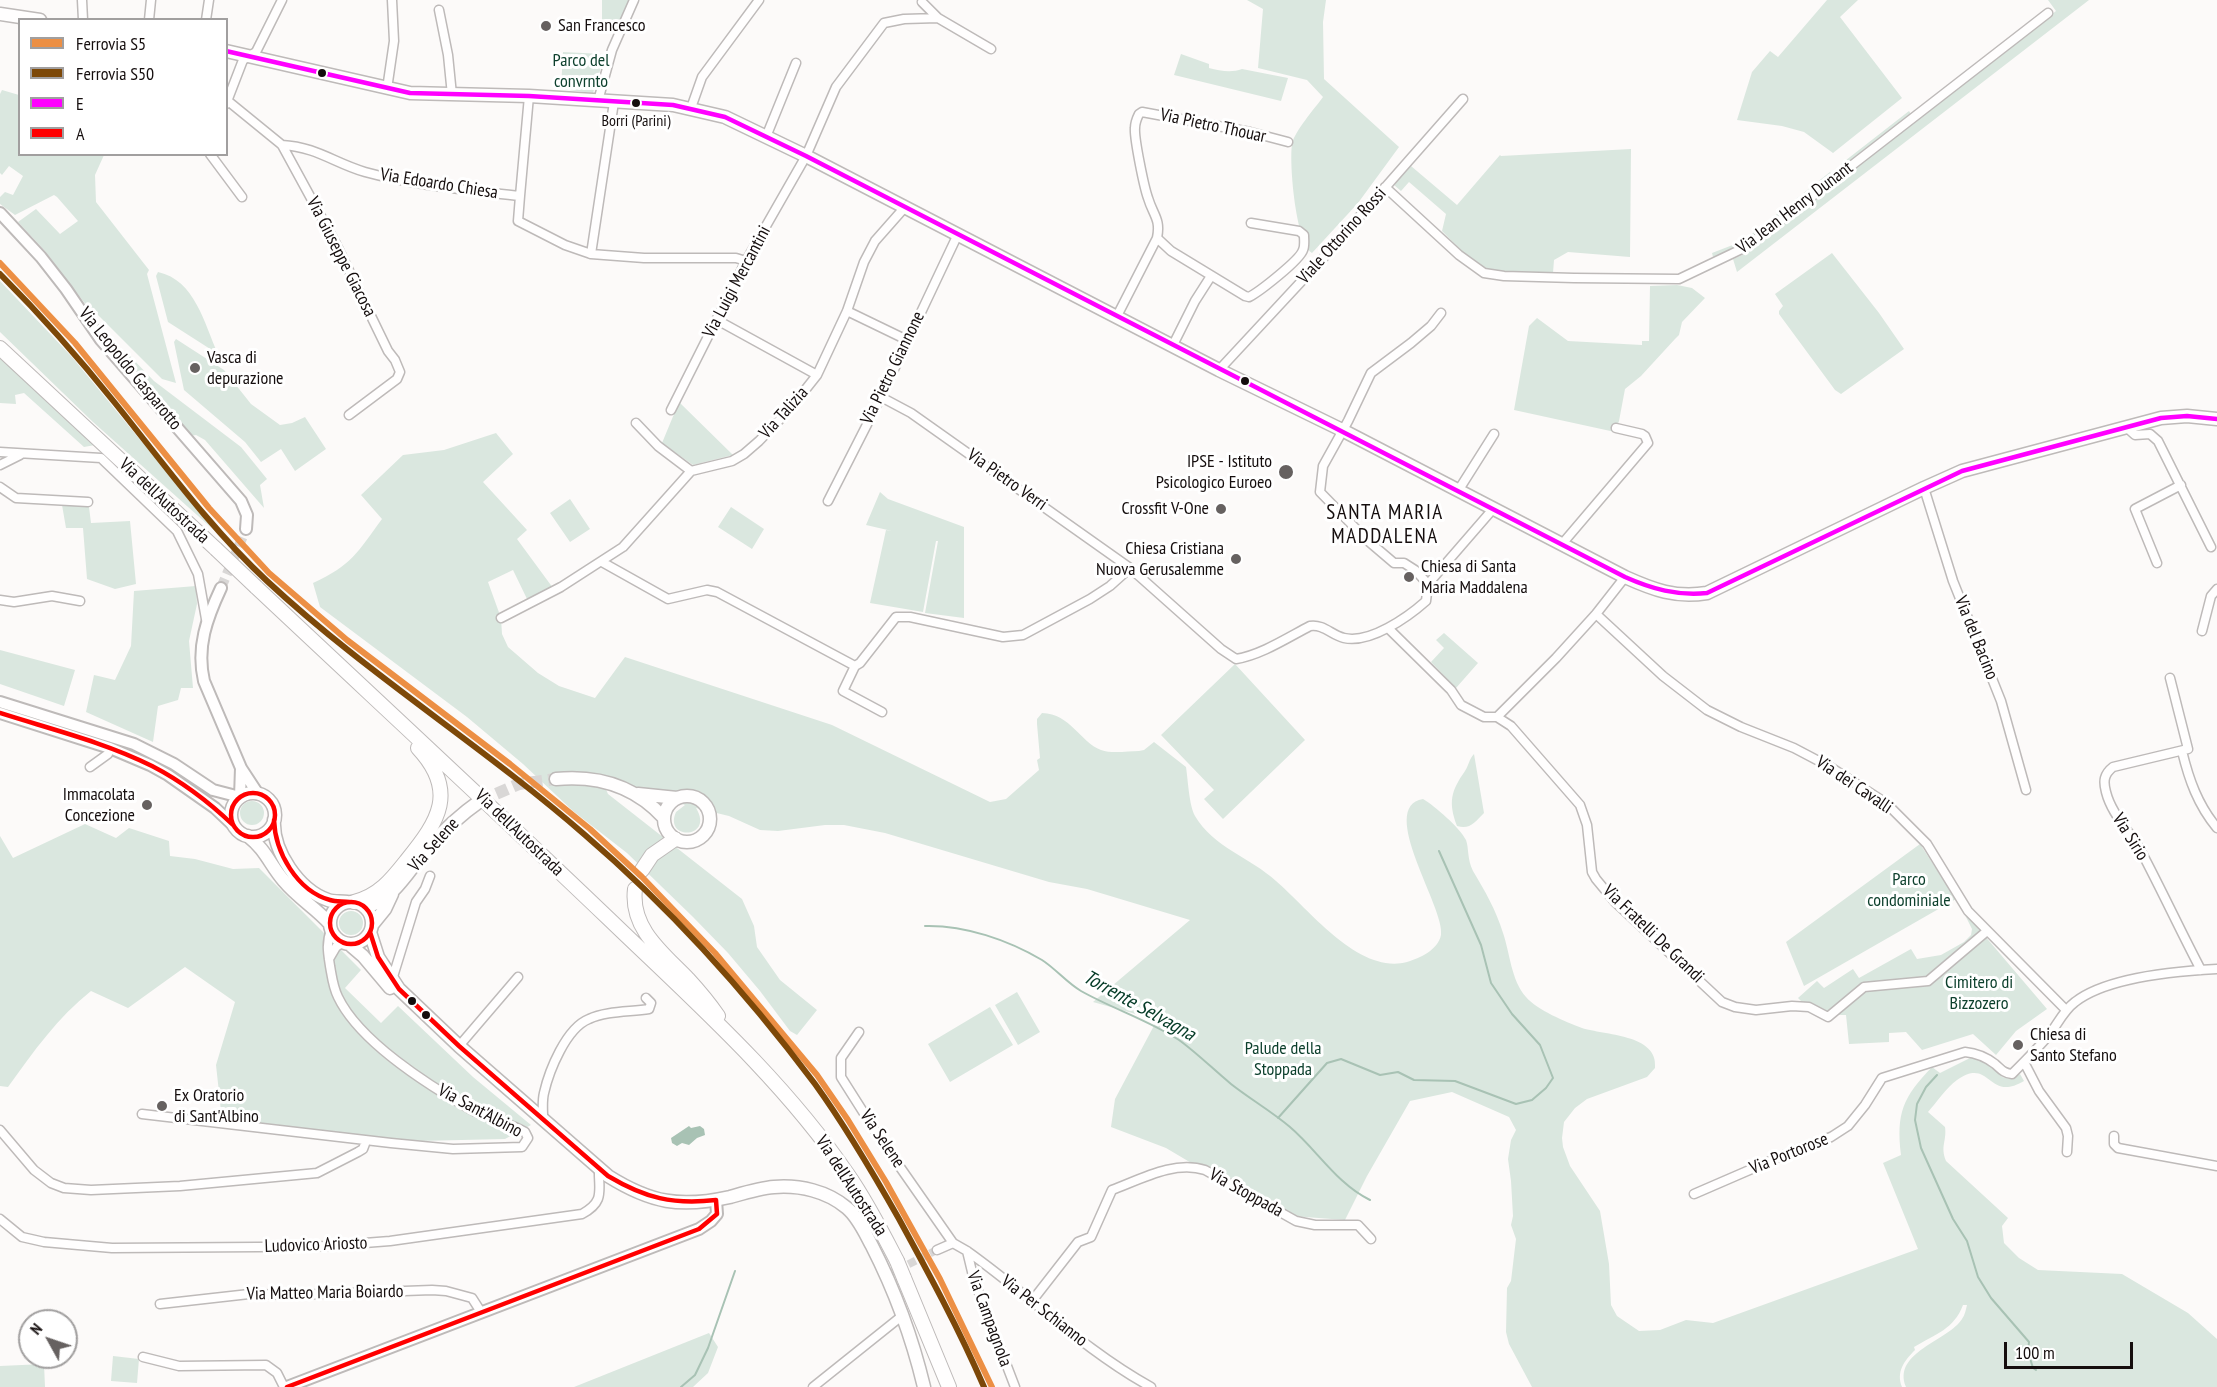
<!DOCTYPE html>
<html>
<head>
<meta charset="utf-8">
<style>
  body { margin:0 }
  #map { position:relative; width:2217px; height:1387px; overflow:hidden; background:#fcfaf9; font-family:"PT Sans Narrow",sans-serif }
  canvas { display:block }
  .legend { position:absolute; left:18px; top:18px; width:210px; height:138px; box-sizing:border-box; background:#fff; border:2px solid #a19f9f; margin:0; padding:8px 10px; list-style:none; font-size:18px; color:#150e0e }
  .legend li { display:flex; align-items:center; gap:12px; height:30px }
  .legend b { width:30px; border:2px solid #a19f9f }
  .north { position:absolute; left:18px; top:1309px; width:60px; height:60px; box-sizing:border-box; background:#fff; border:2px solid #a19f9f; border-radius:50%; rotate:310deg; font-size:16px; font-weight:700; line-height:24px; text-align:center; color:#150e0e }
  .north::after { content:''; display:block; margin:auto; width:21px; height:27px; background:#666160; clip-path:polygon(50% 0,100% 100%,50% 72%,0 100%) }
  .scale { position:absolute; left:2004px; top:1342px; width:129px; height:27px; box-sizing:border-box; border:3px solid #150e0e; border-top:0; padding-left:8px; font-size:18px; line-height:21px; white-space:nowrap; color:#150e0e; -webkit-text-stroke:4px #fff; paint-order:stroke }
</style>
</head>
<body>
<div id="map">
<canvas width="2217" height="1387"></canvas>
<ul class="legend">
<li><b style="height:8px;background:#ec8f44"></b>Ferrovia S5</li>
<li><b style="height:8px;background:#7d4808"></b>Ferrovia S50</li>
<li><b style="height:8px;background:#f0f"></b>E</li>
<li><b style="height:8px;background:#f00"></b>A</li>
</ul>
<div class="north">N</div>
<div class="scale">100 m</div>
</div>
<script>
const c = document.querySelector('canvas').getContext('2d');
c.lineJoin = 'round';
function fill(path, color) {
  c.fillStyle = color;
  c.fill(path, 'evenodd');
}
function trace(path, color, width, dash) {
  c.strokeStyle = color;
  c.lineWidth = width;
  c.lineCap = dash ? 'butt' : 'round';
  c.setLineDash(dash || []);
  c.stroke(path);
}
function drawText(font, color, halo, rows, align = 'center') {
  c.font = font + ' "PT Sans Narrow",sans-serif';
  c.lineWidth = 6;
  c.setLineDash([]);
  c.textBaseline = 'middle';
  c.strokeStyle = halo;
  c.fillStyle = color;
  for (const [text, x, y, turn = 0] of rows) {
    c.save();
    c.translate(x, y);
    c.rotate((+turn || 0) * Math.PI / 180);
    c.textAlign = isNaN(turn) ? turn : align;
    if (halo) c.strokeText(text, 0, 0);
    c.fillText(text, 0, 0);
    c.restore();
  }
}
fill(new Path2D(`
  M602,0H630L615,29L602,27Z
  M1247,0H1326L1323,22L1324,79L1399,147L1358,203L1312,253C1296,243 1289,165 1292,144C1294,132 1315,108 1323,97L1307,80L1258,68L1263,9Z
  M1827,0H1858L1840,17L1902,98L1833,153L1804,132L1782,126L1737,120L1752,72L1770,51L1778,57Z
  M2048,0H2089L1737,272L1733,259L1749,252L2056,11Z
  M563,52L603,54V61L593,93L561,89Z
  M1181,54L1209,64V68C1220,71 1232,73 1242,69L1288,78L1281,101L1174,75Z
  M2,90L19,95L20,154L104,155L95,175L96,202L149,270L147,274L176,383L162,379L97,314L98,312L86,305L45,251L18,222L36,209L60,234L78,221L57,197L54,195L15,215L0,204V197L5,192L13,195L23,176L9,166L2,175L0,173V94Z
  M1909,111L1911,114L1843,167L1841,164Z
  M1631,149L1630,257L1568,252L1554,260L1553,273C1531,273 1506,276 1486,268C1469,260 1455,244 1442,231L1446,214L1409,182L1401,191L1394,185L1411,166L1457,205L1500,155L1501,156Z
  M1830,172L1832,175L1745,243L1713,257L1712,253L1743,241Z
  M1832,253L1879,313L1904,349L1841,394L1835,390L1779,314V311L1783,306L1775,294Z
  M158,272C195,280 204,323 218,354L168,322L156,276Z
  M0,281L72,357L216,532L93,422L0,332Z
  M1677,285L1692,288L1705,298L1682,322L1679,335L1675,339L1641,376L1625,389L1619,421L1615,432L1514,410L1529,326L1537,318L1568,341L1642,345V341H1649L1650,286Z
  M176,339L224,370L251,404L280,425L292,423L305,417L326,449L295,471L281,449L261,462L245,442L184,390L174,342Z
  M129,355L154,381L241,447L267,479L260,485L264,508L205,440L196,435L190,436L126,361Z
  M0,357L95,445L84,447L24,393L15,395L16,404L0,403Z
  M679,402L733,455L693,465L662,443Z
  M496,433L513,454L483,482L527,530L517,539L553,588L528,601L513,570L488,582L501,618L502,634L508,647L538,673L559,686L595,698L625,657L832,725L990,802L1006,799L1039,770L1037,760L1040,758L1037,724V719L1042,713C1071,714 1080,742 1101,750C1112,754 1128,751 1139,751L1144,750L1154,742L1186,767C1188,780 1189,805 1195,816C1213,847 1251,858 1276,881C1308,908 1358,975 1407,962C1420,958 1438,950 1441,935C1446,909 1376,807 1423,799C1435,806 1460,828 1466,840C1469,848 1467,859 1473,871C1485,891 1496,910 1503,933C1510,953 1511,980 1526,997C1537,1010 1566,1022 1582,1028C1603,1035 1659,1034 1655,1068L1647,1077L1587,1099L1575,1108L1564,1122L1562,1138L1563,1147L1570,1166L1600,1211L1609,1264L1611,1305L1617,1316L1639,1331L1660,1330L1686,1320L1713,1323L1918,1249L1883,1163L1901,1155C1896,1113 1903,1097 1932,1067L1940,1073L1974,1056L1991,1064L2002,1077L2012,1079L2020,1074L2024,1081C1987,1103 1991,1056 1957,1080C1946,1088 1937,1102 1928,1112L1945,1127C1947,1141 1940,1146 1946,1161L2008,1218L2002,1226L2004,1243L2019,1258L2038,1270L2122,1274L2188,1313L2217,1339V1387H1906C1892,1352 1948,1341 1962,1319C1965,1315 1966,1309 1967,1305H1963C1954,1329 1936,1334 1914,1347L1915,1350C1904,1361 1896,1372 1902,1387H1532L1509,1344L1506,1332L1507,1288L1511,1281L1516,1239L1511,1225L1513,1216L1511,1181L1508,1159L1511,1140L1516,1130L1509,1117L1452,1092L1410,1101L1367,1176L1345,1220L1279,1215L1166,1148L1111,1127L1115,1099L1157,1020L1093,1002L1190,920L1087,889L1049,882L885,833L844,825H825L778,831L760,830L729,816L696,808C715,839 663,841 676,812L685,805L619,781L604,785L608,794L742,899L754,926L757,947L780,980L817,1010L797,1035L790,1031L760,991L728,953L693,917L627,853L573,811L523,764L467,717L320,607L313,583C352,565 357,553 382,519L361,495L403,455L444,450Z
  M880,492L888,499L964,527V618L925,613L938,541H936L923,612L870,603L886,530L892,531L866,525Z
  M570,499L590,529L570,542L550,513Z
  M62,505L89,507L91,523L130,521L136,584L115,589L87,579L83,528H66Z
  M731,507L764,529L752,549L718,527Z
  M196,586L197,604L189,641L193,688H181L178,700L158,706L153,742L86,712L94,675L115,680L131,646L134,591Z
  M1444,633L1478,663L1456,688L1431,662L1444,648L1436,640Z
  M0,650L75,670L64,706L0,684Z
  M1235,664L1305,740L1223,819L1204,799L1214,790L1161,735Z
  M1474,754L1484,813C1475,822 1470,830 1457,826C1448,802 1451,791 1465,771C1469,765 1469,759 1474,754Z
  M240 813a12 12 0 1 1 24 0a12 12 0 1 1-24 0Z
  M85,824L116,838L129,828L169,841L170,856L195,859L233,869L259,868L361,970L345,988L381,1023L398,1006L473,1077L531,1125L505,1139L418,1141L222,1120L216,1065L235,1002L185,967L128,1008L91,991C58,1017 33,1052 8,1087L0,1086V836L13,858Z
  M1920,844L1956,899L1804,986L1786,942Z
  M339 923a12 12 0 1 1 24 0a12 12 0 1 1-24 0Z
  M1967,914L1980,931L1979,934L1927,979L1863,985L1826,1014L1803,1003L1798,998L1817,981L1824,988L1853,969L1859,978L1911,949L1917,959L1941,955L1964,942L1971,935L1972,929L1965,915Z
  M1984,935L2047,1009L2016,1031L1996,1055L1973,1034L1922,1050L1906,1032L1889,1033V1042L1849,1044L1846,1015H1835L1865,989L1919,985Z
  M1017,992L1040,1032L1018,1045L995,1005Z
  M990,1007L1013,1045L950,1082L928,1044Z
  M709,1333L718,1347L708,1373L693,1387H574Z
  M113,1356L139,1359L137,1383L111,1381Z
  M44,1364L45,1387H0V1366Z`), '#dae7df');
fill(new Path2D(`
  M689,1126L691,1128L700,1126L704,1129L705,1135L697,1138L689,1145L682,1143L677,1146L672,1143L671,1138Z`), '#a8c2b4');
trace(new Path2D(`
  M925,926C965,925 1008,940 1042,960C1056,969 1067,983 1081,991C1113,1009 1148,1020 1179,1040C1197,1053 1214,1070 1231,1084C1250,1099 1271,1111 1290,1127C1317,1150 1337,1184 1370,1200
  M1937,1075L1926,1087L1917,1104L1915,1120L1921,1148L1953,1219L1967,1241L1978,1277L1991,1298L2029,1342L2028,1352L2033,1368L2036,1370
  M1278,1118L1327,1063L1341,1059L1380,1075L1398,1072L1414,1080L1455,1081L1516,1104L1532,1100L1546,1088L1553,1078L1540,1045L1512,1014L1491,983L1481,945L1439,851
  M681,1387L695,1375L708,1348L735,1271`), '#a8c2b4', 2);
trace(new Path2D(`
  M887,1275L937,1250`), '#d9d7d6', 8, [8, 4]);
trace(new Path2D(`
  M221,588L246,529`), '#d9d7d6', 10, [10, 5]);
trace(new Path2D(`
  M480,801L519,784L556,779`), '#d9d7d6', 12, [12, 6]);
const minor = new Path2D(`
  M82,0L83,20
  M922,2L938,18
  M439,10L448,55L452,95
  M149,20L151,0
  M206,20L209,0
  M387,89L394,41L392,0
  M228,101L282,145L336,244L388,351L395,360L400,372L397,379L349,415
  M598,101L612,50L634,0
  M226,104L243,60L256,52L282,0
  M691,108L702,77L759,0
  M766,137L796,63
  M282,145C317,147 334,163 365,172C416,186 469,190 520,196L518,221L565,245L591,254L644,258H736L746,261
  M210,154L242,197
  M1385,187L1459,255L1484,273L1504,276L1574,278L1679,279L1748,246L2048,13
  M520,196L529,96
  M1157,238L1171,251L1245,296L1249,297C1259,292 1300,260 1303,250C1305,246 1304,240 1304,235L1299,231L1251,223
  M591,254L614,102
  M847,311L907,340
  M1117,316L1157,238C1161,219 1153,215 1148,198C1144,187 1134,138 1135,128C1135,123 1137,118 1139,114L1142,112L1250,132L1288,142
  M717,320L817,375
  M1173,345L1195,301L1211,276
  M1219,370L1324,257L1463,99
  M881,397L911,413L1130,568L1221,649L1236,659C1261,655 1287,638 1310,626C1324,624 1331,635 1344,638C1370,644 1408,617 1426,601L1428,584L1493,509
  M671,410L746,261L806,156L836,87L884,23L904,19L938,18L991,49
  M636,423L658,446L691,471
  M2126,427L2135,435L2150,434L2158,441L2211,547
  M0,452L101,458L177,531L198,574L206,619
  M0,465L20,455
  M0,487L16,498L88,502
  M1924,488L1953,581L2001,701L2026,790
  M1458,491L1494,434
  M828,501L881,397L958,234
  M1562,544L1648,443L1645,436L1642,434L1616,428
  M602,562L668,599L707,590L717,592L855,666
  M2157,563L2135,509L2181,485
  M1625,577L1596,614L1556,658L1497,717L1511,726L1580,805L1587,825L1592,872L1596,879L1615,902L1722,1002L1735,1007L1756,1010L1792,1006L1809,1007L1828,1017L1864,987L1928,981L1987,931
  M1428,584L1415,570L1404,563H1394L1367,540L1320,492L1323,466L1348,421L1371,373L1411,343L1431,326L1441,313
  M0,600L14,602L52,596L80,601
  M1596,614L1663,676L1707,710L1741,727L1794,748L1832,768L1886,803L1927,844L1968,911L2066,1010
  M501,618L561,587L623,547L691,471L732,461L744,454L759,441L790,409L817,375L847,311L864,262L875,241L905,207
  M1388,628L1451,690L1461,705L1484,717H1497
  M2202,631L2211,596L2217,589
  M2170,678L2188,749L2113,767C2104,774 2103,781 2106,792C2112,816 2132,833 2143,855C2163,893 2181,932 2201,970
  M882,712L843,691L855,666L860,663L896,617H910L1003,637L1023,635L1090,599L1110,586L1130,568
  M2182,751C2189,780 2198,805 2217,828
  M90,767L108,754L110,748
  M329,959L336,947L343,942
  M392,980L416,902L425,889L430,876
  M859,1032L841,1058V1077L879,1137L953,1243
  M459,1046L518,977
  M2024,1062L2039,1091L2066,1128L2068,1136L2067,1152
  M142,1114L391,1143L453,1149L522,1147L528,1138L525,1132C508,1122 487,1119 470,1109C428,1085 359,1041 338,997C333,987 332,977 330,966C328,953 326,943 331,930
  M543,1117C543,1109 542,1101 544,1093C549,1071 566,1028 589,1019C606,1011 630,1012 649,1009L651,1003L646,998
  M0,1130L34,1170L51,1183L64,1188L91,1190L180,1186L317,1173L358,1152L363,1149L366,1141
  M2114,1136V1144L2118,1148L2217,1166
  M1694,1194L1791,1152L1831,1137L1848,1126L1865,1105L1882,1078L1965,1052C1975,1053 1986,1057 1995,1064C2001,1069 2003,1073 2012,1074C2025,1061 2038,1048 2050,1034C2058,1023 2064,1010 2075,1002C2107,977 2178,971 2217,969
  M0,1219L22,1237L44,1242L112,1248L258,1247L326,1246L390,1241L582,1214C606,1201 598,1190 599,1167
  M937,1250L953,1243L967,1251C1029,1295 1084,1350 1151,1387
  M967,1251L974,1280L1015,1387
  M1032,1301L1078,1242L1091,1237L1112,1190C1141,1179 1175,1160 1205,1170L1296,1221L1315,1225H1358L1371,1239
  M160,1304L249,1294L293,1295L432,1290L446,1291L472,1298L481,1312
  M143,1357L179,1366L266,1365L277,1373L284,1387
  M813,1387L903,1315`);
const tertiary = new Path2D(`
  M0,213L41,257L66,289L101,340L241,501L247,515L246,529
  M221,588C207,618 196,647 204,681L241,768L258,794
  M0,702L134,744L174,764L213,790L240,797L241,768
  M0,713L110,748L150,765L168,775L215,808L233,825
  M287,1387L699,1229L711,1221L717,1214L716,1200`);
const secondary = new Path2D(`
  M0,14L40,20
  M226,51L410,93L529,96L673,105L725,117L806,156L1219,370L1342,430L1625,577C1654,590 1675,598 1707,593L1924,488L1962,471L2161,418L2187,416L2217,419
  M556,779C598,775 635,786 664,818
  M231 815a22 22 0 1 1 44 0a22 22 0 1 1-44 0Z
  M638,794L677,798
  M664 819a23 23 0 1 1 46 0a23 23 0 1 1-46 0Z
  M274,820C272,851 299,890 328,900C334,902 341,901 347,902
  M248,836C266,850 270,865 284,881C298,898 316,908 330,924
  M330 923a21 21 0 1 1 42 0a21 21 0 1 1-42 0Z
  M366,907C395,899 409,869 428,848C444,830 460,815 480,801
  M372,925L385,909L392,894
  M370,932L378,957L399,989L459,1046L608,1176C651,1203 680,1208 730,1197C744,1193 760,1188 774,1187C800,1185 827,1191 847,1208C858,1217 865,1233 872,1246C895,1291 912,1337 924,1387
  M349,944L363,956L390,988`);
const trunk = new Path2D(`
  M0,348L216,549
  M256,587C373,697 492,807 608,918C692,999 782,1078 848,1175C867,1202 882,1232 897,1261
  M642,870L652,855L675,839
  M635,889C630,929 664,954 688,979C699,991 709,1003 718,1016
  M354,902C379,896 392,879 407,860C439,821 458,791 418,748
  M904,1278L949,1387`);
trace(minor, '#bebab9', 11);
trace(tertiary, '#bebab9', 14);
trace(secondary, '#bebab9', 15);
trace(trunk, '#bebab9', 16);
trace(minor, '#fffefe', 8);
trace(tertiary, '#fffefe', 10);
trace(secondary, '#fffefe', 12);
trace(trunk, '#fffefe', 14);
const trunkBridge = new Path2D(`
  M216,549L256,587
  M897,1261L904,1278`);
trace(trunkBridge, '#bebab9', 16, []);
trace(trunkBridge, '#fffefe', 14);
trace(new Path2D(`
  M226,51L410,93L529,96L673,105L725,117L806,156L1625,577C1652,589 1677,596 1707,593L1962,471L2161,418L2187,416L2217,419`), '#f0f', 4.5);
trace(new Path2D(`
  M0,713C50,729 104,742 152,766C181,781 209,802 233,825
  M231 815a22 22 0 1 1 44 0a22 22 0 1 1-44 0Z
  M274,820C275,852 297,891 330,900C336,902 343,901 349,902
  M330 923a21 21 0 1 1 42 0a21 21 0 1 1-42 0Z
  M287,1387L699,1229L717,1214L716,1200C673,1205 645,1198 608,1176L459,1046L399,989L378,957L370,932`), '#f00', 4.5);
trace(new Path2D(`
  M0,263L75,343L209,508L269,573L347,640L510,764L590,829L642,877L715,953L817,1075L848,1120L886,1182L940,1279L992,1387`), '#ec8f44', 6);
trace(new Path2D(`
  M0,274C41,315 79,358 115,403C164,464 210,528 267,581C367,674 483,746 585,835C669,907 749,996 815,1084C846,1127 873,1173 899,1219C929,1274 959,1329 984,1387`), '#7d4808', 6);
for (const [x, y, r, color] of [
  [546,26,6,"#666160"],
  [322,73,5,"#150e0e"],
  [636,103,5,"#150e0e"],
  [195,368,6,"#666160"],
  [1245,381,5,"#150e0e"],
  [1286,472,8,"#666160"],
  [1221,509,6,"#666160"],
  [1236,559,6,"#666160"],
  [1409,577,6,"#666160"],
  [147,805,6,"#666160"],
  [412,1001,5,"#150e0e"],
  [426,1015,5,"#150e0e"],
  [2018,1045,6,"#666160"],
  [162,1106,6,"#666160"]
]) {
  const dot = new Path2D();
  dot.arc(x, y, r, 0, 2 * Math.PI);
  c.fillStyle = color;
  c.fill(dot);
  trace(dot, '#fff', 2);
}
drawText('16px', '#150e0e', '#fff', [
  ["Borri (Parini)",636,121]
]);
drawText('18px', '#150e0e', '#fff', [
  ["San Francesco",558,26],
  ["Vasca di",207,358],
  ["depurazione",207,379],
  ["IPSE - Istituto",1272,462,"right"],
  ["Psicologico Euroeo",1272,483,"right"],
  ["Crossfit V-One",1209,509,"right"],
  ["Chiesa Cristiana",1224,549,"right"],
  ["Nuova Gerusalemme",1224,570,"right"],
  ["Chiesa di Santa",1421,567],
  ["Maria Maddalena",1421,588],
  ["Immacolata",135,795,"right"],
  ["Concezione",135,816,"right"],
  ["Chiesa di",2030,1035],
  ["Santo Stefano",2030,1056],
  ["Ex Oratorio",174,1096],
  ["di Sant'Albino",174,1117]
], 'left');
drawText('18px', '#0d402d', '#fff', [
  ["Parco del",581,61],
  ["convrnto",581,82],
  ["Parco",1909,880],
  ["condominiale",1909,901],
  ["Cimitero di",1979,983],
  ["Bizzozero",1979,1004],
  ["Palude della",1283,1049],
  ["Stoppada",1283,1070]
]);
drawText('18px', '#150e0e', '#fff', [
  ["Via Pietro Thouar",1213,126,12],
  ["Via Edoardo Chiesa",439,184,9],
  ["Via Jean Henry Dunant",1795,208,-37],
  ["Viale Ottorino Rossi",1342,236,-48],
  ["Via Giuseppe Giacosa",341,257,63],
  ["Via Luigi Mercantini",737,282,-62],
  ["Via Pietro Giannone",893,368,-64],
  ["Via Leopoldo Gasparotto",130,369,51],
  ["Via Talizia",784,413,-48],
  ["Via Pietro Verri",1007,480,35],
  ["Via dell'Autostrada",164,501,43],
  ["Via del Bacino",1976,638,68],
  ["Via dei Cavalli",1854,785,34],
  ["Via dell'Autostrada",519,833,44],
  ["Via Sirio",2130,837,58],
  ["Via Selene",434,845,-48],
  ["Via Fratelli De Grandi",1653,934,44],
  ["Via Sant'Albino",480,1111,28],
  ["Via Selene",882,1139,56],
  ["Via Portorose",1789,1154,-22],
  ["Via dell'Autostrada",851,1186,57],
  ["Via Stoppada",1246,1193,29],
  ["Ludovico Ariosto",316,1245,-2],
  ["Via Matteo Maria Boiardo",325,1293,-1],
  ["Via Per Schianno",1044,1311,38],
  ["Via Campagnola",989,1319,70]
]);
drawText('italic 20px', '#053b27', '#fff', [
  ["Torrente Selvagna",1139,1006,29]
]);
c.letterSpacing = '1.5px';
drawText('21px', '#150e0e', '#fff', [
  ["SANTA MARIA",1385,513],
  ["MADDALENA",1385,537]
]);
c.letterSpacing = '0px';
</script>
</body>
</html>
